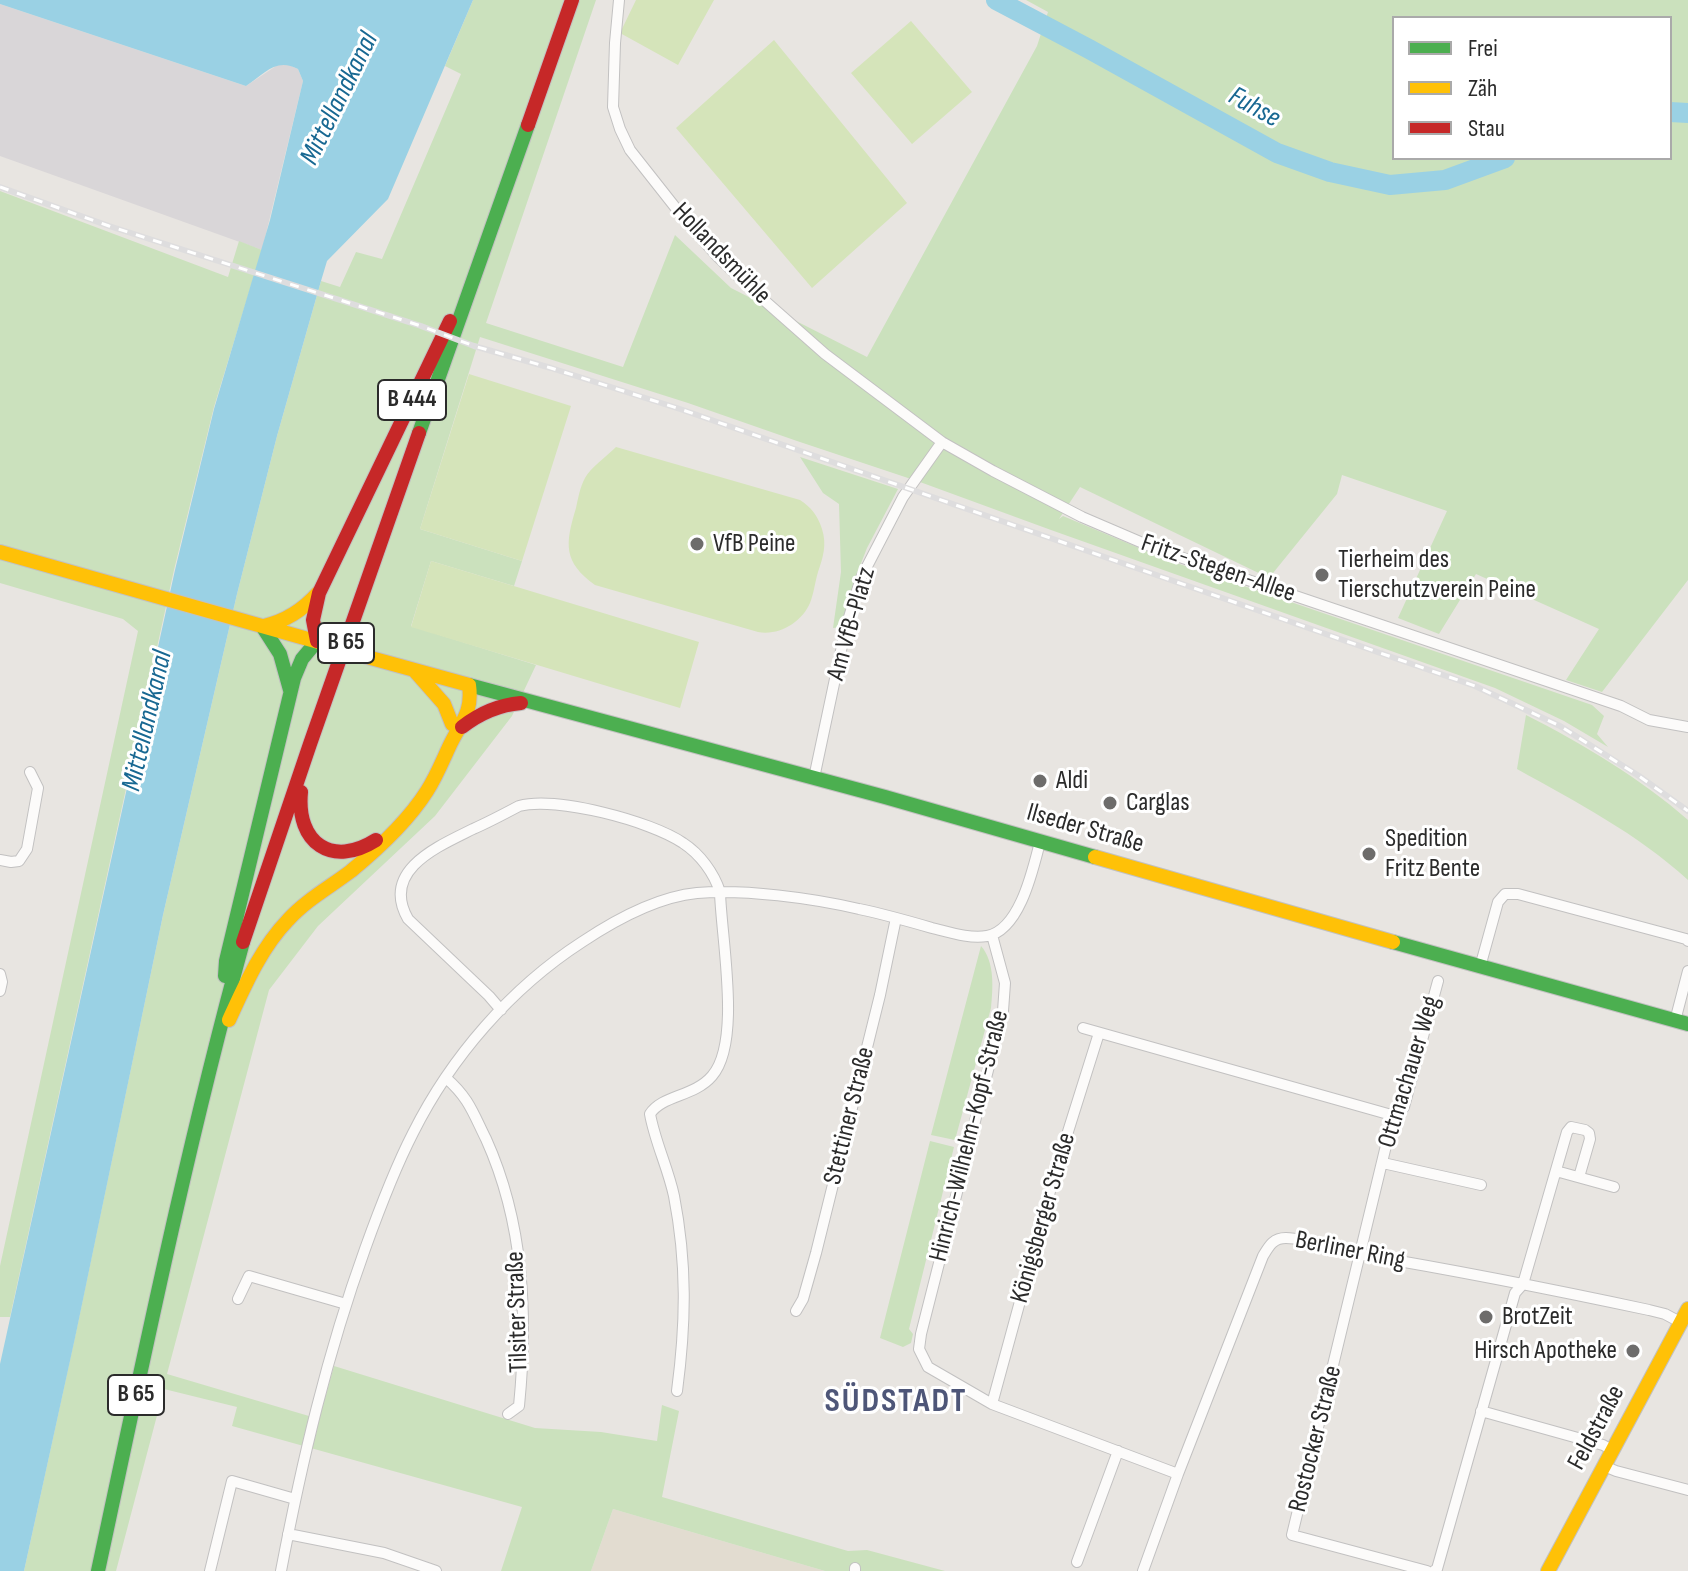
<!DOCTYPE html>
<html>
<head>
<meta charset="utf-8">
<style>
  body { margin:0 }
  #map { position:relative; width:1688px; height:1571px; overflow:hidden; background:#e8e5e1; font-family:"Sofia Sans Condensed",sans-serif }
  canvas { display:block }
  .legend { position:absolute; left:1392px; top:16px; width:280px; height:144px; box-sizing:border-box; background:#fff; border:2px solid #aaa; margin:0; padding:10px 14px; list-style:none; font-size:24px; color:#2b2b2b }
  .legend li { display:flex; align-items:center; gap:16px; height:40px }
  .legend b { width:40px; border:2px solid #aaa }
</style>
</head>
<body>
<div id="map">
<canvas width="1688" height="1571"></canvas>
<ul class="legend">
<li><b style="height:10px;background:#4caf50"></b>Frei</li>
<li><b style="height:10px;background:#ffc107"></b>Zäh</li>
<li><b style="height:10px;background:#c62828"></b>Stau</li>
</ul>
</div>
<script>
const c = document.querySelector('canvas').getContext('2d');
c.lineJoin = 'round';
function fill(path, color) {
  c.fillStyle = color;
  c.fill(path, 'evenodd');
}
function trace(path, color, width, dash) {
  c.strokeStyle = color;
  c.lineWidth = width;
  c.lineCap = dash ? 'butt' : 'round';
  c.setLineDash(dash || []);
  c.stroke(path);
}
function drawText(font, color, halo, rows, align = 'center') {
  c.font = font + ' "Sofia Sans Condensed",sans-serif';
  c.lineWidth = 6;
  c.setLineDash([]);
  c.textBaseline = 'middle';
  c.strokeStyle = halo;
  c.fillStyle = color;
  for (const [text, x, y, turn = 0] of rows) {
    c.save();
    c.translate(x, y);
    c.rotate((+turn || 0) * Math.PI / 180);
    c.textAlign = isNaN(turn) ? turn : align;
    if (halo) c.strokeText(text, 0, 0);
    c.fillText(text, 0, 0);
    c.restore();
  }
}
fill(new Path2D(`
  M0,4L246,86L279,64L285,63L298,69L303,81L262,250L0,156Z`), '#d9d6d8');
fill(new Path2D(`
  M613,1509L825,1571H591Z`), '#e2dcd0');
fill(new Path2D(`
  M473,0H596L486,323L623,367L675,235L731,288L867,357L1037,46L1048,12L1026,0H1688V580L1602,692L1566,680L1599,629L1476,574L1439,634L1398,618L1447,511L1342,475L1337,494L1269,578L1080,487L1059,519L1063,516L1168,560L1592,705L1604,716L1597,734L1608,747L1564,721L1495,688L1051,530L920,482L797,441L688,403L480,337L420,529L522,561L514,586L431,561L411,626L536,665L512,716L435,816L318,926L269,990L167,1374L319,1419L334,1366L535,1428L601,1432L657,1441L662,1405L679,1411L662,1497L848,1551L867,1550L945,1571H825L613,1509L591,1571H501L522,1507L232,1426L237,1407L164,1389L116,1571H24L75,1337L163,915L237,594L277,436L321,281L340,287L356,252L382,259L461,74L445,66ZM1394,18H1670V158H1394Z
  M0,191L228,277L239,241L262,250L214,407L174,570L10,1317H0V1266L138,631L123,619L0,583Z
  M800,457L898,489L867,548L856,576L841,627L833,628L841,572L839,504L823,493Z
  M1526,715C1583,744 1640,778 1688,820V880C1638,834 1576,802 1517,769Z
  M981,946C995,962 993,988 991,1008L955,1140L931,1135Z
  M930,1141L954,1147L909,1329L913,1334L911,1343L903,1347L880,1338Z`), '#cbe1bd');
fill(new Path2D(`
  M636,0H714L678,65L620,33Z
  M911,21L972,92L912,144L851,73Z
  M774,40L907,203L812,288L676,128Z
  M469,374L571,406L522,561L420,529Z
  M616,447L800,500C811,507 818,516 822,529C827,545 823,557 818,572C815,582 814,593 810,603C802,622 779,636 758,632L595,585C563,562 565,544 576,508C578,499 580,487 585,478C590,468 607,456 616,447Z
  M431,561L699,642L680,708L411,627Z`), '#d5e4ba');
fill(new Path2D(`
  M0,0H473L388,199L327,261L321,281L277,436L237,594L163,915L75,1338L24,1571H0V1364L175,570L214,409L270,220L303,81L298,69C276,57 264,74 246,86L0,4Z`), '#9ad1e4');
trace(new Path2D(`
  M996,0L1089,49L1277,153L1330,172L1390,185L1445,180L1505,158
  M1670,112L1688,113`), '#9ad1e4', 20);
const street = new Path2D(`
  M619,0L615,43L613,107L620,129L630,150L686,221L718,257L748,286L825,354L942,442L993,471L1082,517L1159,550L1621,706L1649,720L1688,727
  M814,778L846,627L861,578L903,497L942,442
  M0,860L11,862L19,861L27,849L38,788L30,772
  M992,935L1005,983L1003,1011L921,1334L919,1349L928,1367L992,1404L1178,1474
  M1480,967L1498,902L1505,894H1518L1686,939L1688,941
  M0,974L2,982L0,991
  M501,1010L489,996L408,919C380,870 439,846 473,829C489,822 504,814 519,806C556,796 651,821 683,843C700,854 714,873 720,892C721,937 742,1042 712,1076C694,1097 662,1095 650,1114C655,1142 668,1168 674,1196C687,1263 686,1323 677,1391
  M1675,1021L1688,971
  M1083,1028L1395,1116
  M446,1078C469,1098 473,1113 486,1139C524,1223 528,1316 519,1406L508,1414
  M1383,1163L1481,1185
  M1556,1171L1614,1187
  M238,1299L249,1276L346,1304
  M796,1311L803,1299L816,1253L880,995L896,918
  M992,1404L1055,1173L1099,1033
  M1481,1411L1603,1445L1612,1450
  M1604,1466L1616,1471L1688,1490
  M288,1534L384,1553L436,1571
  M1077,1562L1118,1451
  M210,1571L232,1481L295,1499
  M281,1571C302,1461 327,1354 365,1249C379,1210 394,1170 413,1133C451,1057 511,988 582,942C615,920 656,897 697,893C744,889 812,898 859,909C883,914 908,921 932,928C949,932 969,939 987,936C1020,930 1033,869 1040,842
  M855,1571V1568
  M1143,1571L1178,1474L1263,1256C1269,1246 1273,1238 1286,1238C1307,1238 1342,1251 1364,1255C1460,1271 1555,1290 1649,1310L1665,1314L1680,1322
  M1427,1571L1292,1535L1390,1129L1395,1116L1404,1107L1438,981
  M1434,1571L1437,1569L1515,1293L1523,1284L1567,1132L1571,1127L1585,1130L1589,1133L1590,1139L1579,1177`);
const fast = new Path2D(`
  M419,433L528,125
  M262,626L280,654L290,690
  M469,685L885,797L1095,857
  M1393,942L1688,1024
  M225,976L226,961L294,678L302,659L317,641
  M98,1571C143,1361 186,1150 243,942`);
const slow = new Path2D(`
  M0,552L322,643
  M264,626C286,621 303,610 318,593
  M360,655L469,685
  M414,670L444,704L452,724
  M1095,857L1393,942
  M229,1020C245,985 261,948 288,920C306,900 330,887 351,871C379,848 408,821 427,791C436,777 442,762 449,747C460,723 473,714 469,685
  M1548,1571L1688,1309`);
const jam = new Path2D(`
  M528,125L572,0
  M317,641L313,620L319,593L450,321
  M462,727C480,713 498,705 521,703
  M301,792C296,843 332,868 376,840
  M243,942L310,744L419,433`);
trace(street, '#c2c1c1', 12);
trace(fast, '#c2c1c1', 16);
trace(slow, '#c2c1c1', 16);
trace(jam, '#c2c1c1', 16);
trace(street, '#fcfbfa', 10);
trace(fast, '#4caf50', 14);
trace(slow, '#ffc107', 14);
trace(jam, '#c62828', 14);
const rail = new Path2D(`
  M0,187L109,226L421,326L474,346L551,368L680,409L1475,686L1560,726L1639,776L1688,811`);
trace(rail, '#deddde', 6);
trace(rail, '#fff', 3, [9]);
const slowBridge = new Path2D(`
  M332,646L360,655`);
trace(slowBridge, '#c5c3c2', 18, []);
trace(slowBridge, '#ffc107', 16);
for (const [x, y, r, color] of [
  [697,544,8,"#6d6c6b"],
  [1322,575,8,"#6d6c6b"],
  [1040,781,8,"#6d6c6b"],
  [1110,803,8,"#6d6c6b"],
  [1369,854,8,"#6d6c6b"],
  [1486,1317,8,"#6d6c6b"],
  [1633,1351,8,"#6d6c6b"]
]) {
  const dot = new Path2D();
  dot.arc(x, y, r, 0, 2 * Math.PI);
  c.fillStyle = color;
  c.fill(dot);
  trace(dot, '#fff', 3);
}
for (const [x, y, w] of [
  [412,400,68],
  [346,643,56],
  [136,1395,56]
]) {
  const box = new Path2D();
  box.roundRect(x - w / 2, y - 20, w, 40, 6);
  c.fillStyle = '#fff';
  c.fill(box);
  trace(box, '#2b2b2b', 2);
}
drawText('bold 24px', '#2b2b2b', null, [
  ["B 444",412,400],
  ["B 65",346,643],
  ["B 65",136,1395]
]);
drawText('26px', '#2b2b2b', '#fff', [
  ["Hollandsmühle",721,254,46],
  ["Fritz-Stegen-Allee",1218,569,19],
  ["Am VfB-Platz",852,624,-74],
  ["Ilseder Straße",1085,829,16],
  ["Ottmachauer Weg",1410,1072,-73],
  ["Stettiner Straße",850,1116,-76],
  ["Hinrich-Wilhelm-Kopf-Straße",970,1136,-76],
  ["Königsberger Straße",1044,1218,-74],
  ["Berliner Ring",1350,1251,11],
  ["Tilsiter Straße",518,1312,-92],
  ["Feldstraße",1597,1428,-62],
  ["Rostocker Straße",1316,1439,-76]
]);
drawText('26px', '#2b2b2b', '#fff', [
  ["VfB Peine",713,544],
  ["Tierheim des",1338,560],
  ["Tierschutzverein Peine",1338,590],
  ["Aldi",1056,781],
  ["Carglas",1126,803],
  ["Spedition",1385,839],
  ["Fritz Bente",1385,869],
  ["BrotZeit",1502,1317],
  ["Hirsch Apotheke",1617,1351,"right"]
], 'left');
drawText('italic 28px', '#186892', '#fff', [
  ["Mittellandkanal",340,99,-64],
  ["Fuhse",1254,108,29],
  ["Mittellandkanal",148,721,-77]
]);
c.letterSpacing = '2px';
drawText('bold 34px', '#4e5678', '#fff', [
  ["SÜDSTADT",896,1402]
]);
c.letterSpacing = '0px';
</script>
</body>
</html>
